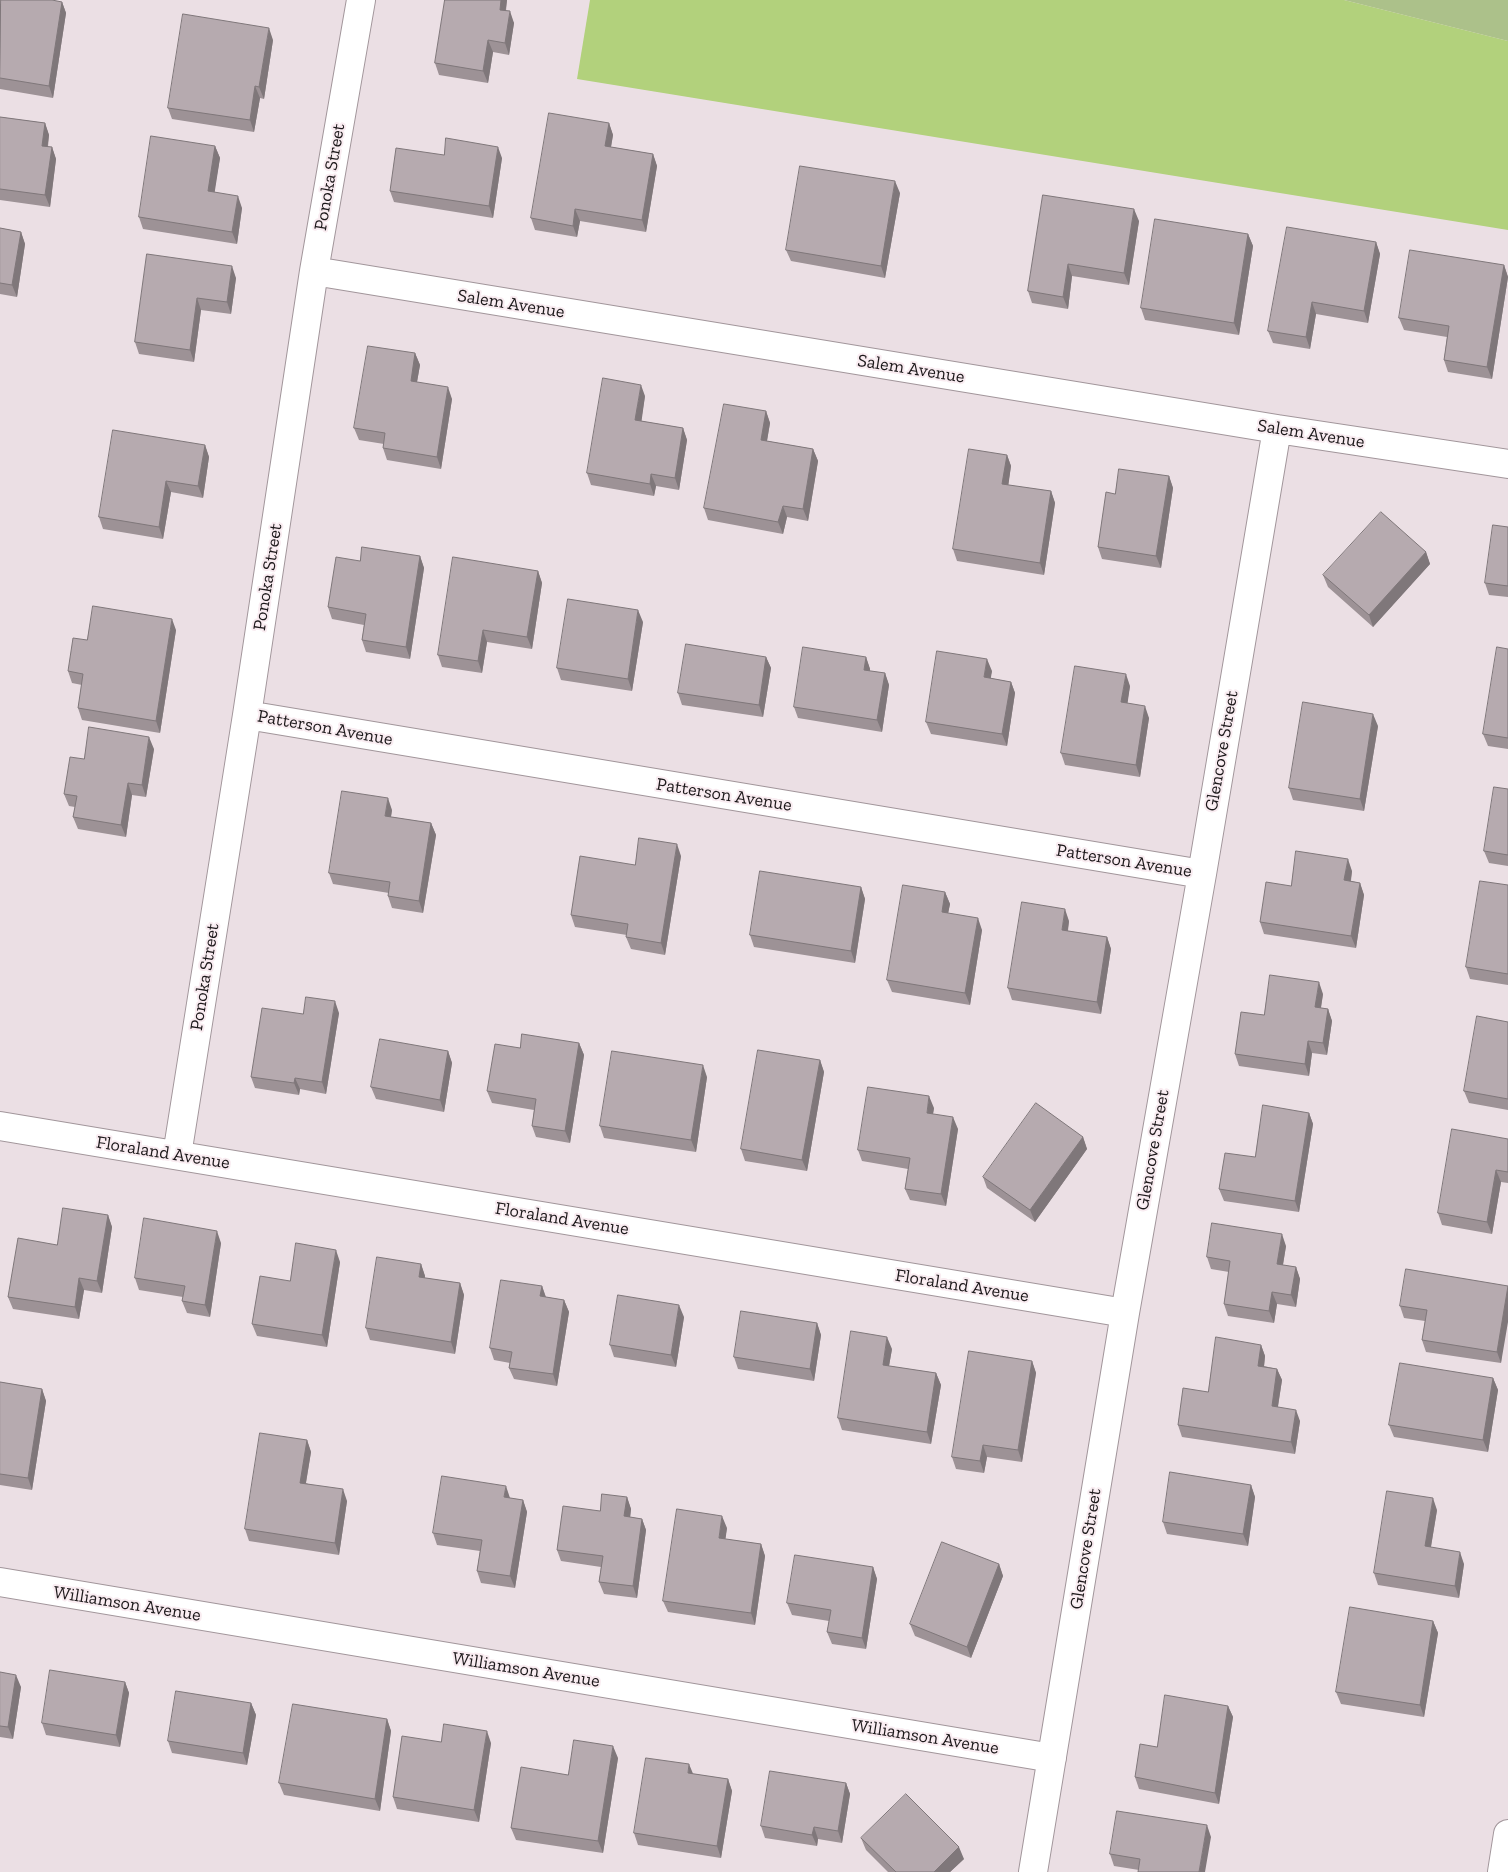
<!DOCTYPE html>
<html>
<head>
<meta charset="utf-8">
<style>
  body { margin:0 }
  canvas { display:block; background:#ebdfe4 }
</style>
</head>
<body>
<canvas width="1508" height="1872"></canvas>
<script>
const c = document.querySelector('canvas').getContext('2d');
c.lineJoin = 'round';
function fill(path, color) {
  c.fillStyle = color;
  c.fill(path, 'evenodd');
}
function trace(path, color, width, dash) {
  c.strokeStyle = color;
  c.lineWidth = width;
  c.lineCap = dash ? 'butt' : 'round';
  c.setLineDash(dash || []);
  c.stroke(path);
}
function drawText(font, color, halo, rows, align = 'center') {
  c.font = font + ' "Zilla Slab",serif';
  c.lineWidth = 4;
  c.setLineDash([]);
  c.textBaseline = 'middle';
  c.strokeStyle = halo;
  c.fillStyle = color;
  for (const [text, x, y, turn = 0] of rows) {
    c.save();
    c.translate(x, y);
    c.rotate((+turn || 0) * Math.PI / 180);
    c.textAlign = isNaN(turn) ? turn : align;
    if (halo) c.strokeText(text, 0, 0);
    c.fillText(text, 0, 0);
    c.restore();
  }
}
fill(new Path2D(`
  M1344,0H1508V41Z`), '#acc18a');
fill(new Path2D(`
  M590,0H1344L1508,41V230L577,79Z`), '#b2d17c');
const street = new Path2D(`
  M314,271L1277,429L1508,464
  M247,715L1202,874
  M0,1126L1125,1313
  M177,1155L247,715L314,271L361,0
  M0,1582L1052,1758
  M1033,1872L1125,1313L1202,874L1277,429`);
const secondary = new Path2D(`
  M1502,1872L1508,1834`);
trace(street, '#a2969b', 30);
trace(secondary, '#a2969b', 30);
trace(street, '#fff', 28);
trace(secondary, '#fff', 28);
fill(new Path2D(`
  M445,0H507L506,11L514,23L509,55L493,52L488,83L439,75L435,63Z
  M62,2L66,13L53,98L0,89V4Z
  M273,40L264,99L260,98L254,132L172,119L168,108Z
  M0,117L45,123L49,135L48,147H52L56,159L50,207L0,200Z
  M609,123L613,135L611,147L653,154L657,166L646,232L580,221L577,237L535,230L531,218Z
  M215,146L220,158L214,192L242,208L237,244L143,229L139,217Z
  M444,155L502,158L493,218L394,202L390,191Z
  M900,193L885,278L791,261L786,250Z
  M1043,195L1139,221L1129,285L1072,276L1068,309L1032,303L1028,291Z
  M0,228L21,232L25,244L17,297L0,294Z
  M1248,234L1253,246L1239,335L1145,320L1141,308Z
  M1376,242L1380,254L1368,323L1316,314L1310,349L1273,343L1268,331Z
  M147,254L236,278L231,314L201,310L194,362L139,354L135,342Z
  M1504,265L1508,277L1492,379L1448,372L1444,360L1447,337L1404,330L1399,318Z
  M415,353L420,365L417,382L452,399L441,469L387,460L383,448L384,444L359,440L354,428Z
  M645,396L641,421L683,428L687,440L679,490L656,486L654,496L591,485L587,473Z
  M766,411L770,423L767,441L813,449L818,461L808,521L787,517L783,534L708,520L704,508Z
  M205,445L209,457L203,498L171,492L163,539L103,529L99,517Z
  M1007,455L1011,466L1008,485L1051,491L1055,503L1044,575L957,561L953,549Z
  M1169,476L1173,488L1161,568L1102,559L1098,547L1115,494Z
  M1508,527V597L1489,595L1485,583Z
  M1426,552L1430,564L1373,627L1328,587L1323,575Z
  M420,556L424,568L410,659L366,652L362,640L364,625L332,619L328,607Z
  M538,571L542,583L532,649L487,642L482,673L442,667L438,655Z
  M643,622L632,691L561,680L557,668Z
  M176,630L160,733L82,720L78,708L82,685L72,683L68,671L87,640Z
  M1508,649V749L1488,746L1483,734Z
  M766,657L771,668L763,717L682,705L678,693Z
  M866,657L870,669V671L885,673L889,685L882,732L798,718L794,707Z
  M992,671L990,678L1011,682L1015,693L1007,746L931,734L926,722Z
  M1130,686L1127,703L1149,718L1140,777L1065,765L1061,753Z
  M1378,726L1364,811L1293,800L1289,788Z
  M154,749L146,797L132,795L126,837L78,829L73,817L75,807L69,806L64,794L84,759Z
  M1508,789V866L1489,863L1484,851Z
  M392,810L391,817L431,823L436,835L423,913L392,908L388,896L389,893L333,884L329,873Z
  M681,856L665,955L631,949L626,937L627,935L575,927L571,915L635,865Z
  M1352,871L1351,881L1360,883L1364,895L1356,948L1264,934L1260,922L1291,886Z
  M1508,885V985L1470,979L1466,967Z
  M861,887L865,899L855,963L754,947L750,935Z
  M945,892L950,904L948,913L982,930L970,1005L892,992L887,980Z
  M1069,921L1068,931L1107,937L1111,949L1101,1014L1012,1000L1008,988Z
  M1323,994L1321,1008L1328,1009L1332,1021L1327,1055L1312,1053L1309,1076L1239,1066L1235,1054L1264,1015Z
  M339,1013L326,1094L300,1089L299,1095L255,1088L251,1077L303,1014Z
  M1508,1022V1110L1469,1103L1464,1091Z
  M579,1043L584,1055L570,1143L536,1137L532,1126L534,1110L492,1103L487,1091L520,1048Z
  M448,1051L452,1063L444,1112L376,1099L371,1087Z
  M820,1060L824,1072L807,1171L745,1161L741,1149Z
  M707,1077L696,1152L604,1138L600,1126Z
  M934,1108L933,1114L958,1129L946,1206L910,1200L905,1189L908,1169L862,1161L858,1150Z
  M1309,1113L1313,1124L1299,1212L1224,1201L1219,1189L1255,1157Z
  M1083,1137L1087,1149L1035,1222L987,1188L983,1177Z
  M1508,1139V1183L1501,1182L1492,1234L1442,1225L1438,1213Z
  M108,1215L112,1227L102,1293L84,1290L79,1319L13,1309L8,1297L57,1245Z
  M221,1243L210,1317L187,1313L182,1301L183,1297L139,1290L135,1278Z
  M1286,1246L1283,1265L1296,1267L1300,1279L1296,1307L1277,1304L1274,1323L1228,1316L1224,1304L1229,1272L1211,1269L1207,1257Z
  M340,1262L327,1347L257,1336L252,1324L290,1281Z
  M421,1264L425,1276V1278L460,1283L464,1295L455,1354L370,1340L366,1328Z
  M542,1286L546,1297L564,1300L569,1312L557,1386L514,1379L509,1368L510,1363L494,1360L490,1348Z
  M1508,1286L1501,1363L1426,1352L1422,1340L1425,1321L1404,1318L1400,1306Z
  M684,1317L676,1367L614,1357L610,1345Z
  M817,1323L821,1335L814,1381L738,1369L734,1357Z
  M1261,1345L1265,1356L1264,1366L1277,1369L1282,1380L1278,1407L1300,1421L1295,1454L1182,1437L1178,1425L1208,1392Z
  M892,1349L889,1366L936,1373L941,1385L931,1444L842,1430L838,1418Z
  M1032,1361L1036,1373L1022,1462L987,1457L984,1473L956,1469L952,1457Z
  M1493,1378L1498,1390L1488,1452L1394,1437L1389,1425Z
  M0,1382L42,1389L46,1401L32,1490L0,1485Z
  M307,1440L311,1452L306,1483L347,1501L339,1555L249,1541L245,1529Z
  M1251,1485L1255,1497L1248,1546L1167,1534L1163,1522Z
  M627,1497L631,1509L630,1517L642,1519L646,1530L637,1598L604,1594L599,1582L601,1567L561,1561L557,1550L600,1511Z
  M510,1498L523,1500L527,1512L515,1588L481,1583L477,1571L480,1551L437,1545L433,1533Z
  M1437,1510L1431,1547L1464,1564L1459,1598L1378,1585L1374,1573Z
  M727,1528L725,1539L761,1544L765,1556L755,1625L668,1612L663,1601Z
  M999,1564L1003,1576L971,1658L915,1636L910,1624Z
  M873,1567L877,1579L866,1649L832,1644L827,1632L829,1621L792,1615L787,1603Z
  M1433,1621L1438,1633L1424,1717L1341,1704L1336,1692Z
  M0,1672L21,1687L13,1739L0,1737Z
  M125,1682L129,1693L120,1747L46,1735L42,1723Z
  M251,1703L256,1715L247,1765L172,1753L168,1741Z
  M1228,1706L1233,1717L1219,1804L1139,1789L1135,1777L1157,1747Z
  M387,1719L391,1731L380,1811L284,1795L279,1783Z
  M441,1742L491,1743L479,1822L397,1809L393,1797Z
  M618,1758L603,1853L516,1840L511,1828L568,1775Z
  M693,1774L728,1779L732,1791L721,1858L638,1845L634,1833Z
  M846,1783L850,1794L842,1843L818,1839L817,1846L765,1838L761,1826Z
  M1211,1837L1139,1870L1114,1866L1110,1854Z
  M861,1838L964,1859L950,1872H888L866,1850Z`), '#9d9296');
fill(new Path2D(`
  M501,0H507L504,22L500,10Z
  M62,2L66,13L53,98L49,86Z
  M510,11L514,23L509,55L505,43Z
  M269,28L273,40L264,99L259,87Z
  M488,40L493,52L488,83L483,71Z
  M255,86L260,98L254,132L250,120Z
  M45,123L49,135L46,158L42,146Z
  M609,123L613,135L609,158L605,146Z
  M215,146L220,158L213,203L208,191Z
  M52,147L56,159L50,207L45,195Z
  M498,147L502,158L493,218L489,206Z
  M653,154L657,166L646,232L642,220Z
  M895,181L900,193L885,278L881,266Z
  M238,196L242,208L237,244L232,232Z
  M575,209L580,221L577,237L573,226Z
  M1134,209L1139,221L1129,285L1124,273Z
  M21,232L25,244L17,297L12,285Z
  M1248,234L1253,246L1239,335L1234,323Z
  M1376,242L1380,254L1368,323L1364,311Z
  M1068,264L1072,276L1068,309L1063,297Z
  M1504,265L1508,277L1492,379L1487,367Z
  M232,266L236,278L231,314L227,302Z
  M197,298L201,310L194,362L190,350Z
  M1312,302L1316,314L1310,349L1306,337Z
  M415,353L420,365L415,393L411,381Z
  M641,385L645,396L640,432L635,420Z
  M448,387L452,399L441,469L437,457Z
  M766,411L770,423L765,452L761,440Z
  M683,428L687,440L679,490L675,478Z
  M205,445L209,457L203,498L198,486Z
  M813,449L818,461L808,521L803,509Z
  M1007,455L1011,466L1007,495L1002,484Z
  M651,474L656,486L654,496L650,484Z
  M1169,476L1173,488L1161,568L1156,556Z
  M166,481L171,492L163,539L159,527Z
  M1051,491L1055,503L1044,575L1040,563Z
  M783,506L787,517L783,534L778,522Z
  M1426,552L1430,564L1373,627L1369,615Z
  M420,556L424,568L410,659L406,647Z
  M538,571L542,583L532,649L527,637Z
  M638,610L643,622L632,691L628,679Z
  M172,619L176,630L160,733L156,721Z
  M483,630L487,642L482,673L478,661Z
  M766,657L771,668L763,717L759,705Z
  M866,657L870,669L868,682L864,670Z
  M987,659L992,671L989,689L984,677Z
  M885,673L889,685L882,732L877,720Z
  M1126,674L1130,686L1126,714L1121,702Z
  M1011,682L1015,693L1007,746L1002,734Z
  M1145,706L1149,718L1140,777L1136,765Z
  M1373,714L1378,726L1364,811L1360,799Z
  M149,737L154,749L146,797L142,785Z
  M128,783L132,795L126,837L121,825Z
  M388,798L392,810L389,828L385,816Z
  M431,823L436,835L423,913L419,901Z
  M677,844L681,856L665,955L661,943Z
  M1348,859L1352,871L1349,892L1344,880Z
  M1360,883L1364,895L1356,948L1351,936Z
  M861,887L865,899L855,963L851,951Z
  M945,892L950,904L946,924L942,912Z
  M1065,909L1069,921L1066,942L1062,930Z
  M978,918L982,930L970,1005L965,993Z
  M1107,937L1111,949L1101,1014L1097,1002Z
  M1319,982L1323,994L1319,1019L1315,1007Z
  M335,1001L339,1013L326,1094L322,1082Z
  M1328,1009L1332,1021L1327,1055L1323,1043Z
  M1308,1041L1312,1053L1309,1076L1305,1064Z
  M579,1043L584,1055L570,1143L565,1131Z
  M448,1051L452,1063L444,1112L440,1100Z
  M820,1060L824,1072L807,1171L802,1160Z
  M703,1065L707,1077L696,1152L691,1140Z
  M295,1078L300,1089L299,1095L294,1083Z
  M929,1096L934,1108L931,1125L927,1113Z
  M1309,1113L1313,1124L1299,1212L1295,1201Z
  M953,1117L958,1129L946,1206L941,1194Z
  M1083,1137L1087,1149L1035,1222L1030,1210Z
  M1496,1170L1501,1182L1492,1234L1487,1222Z
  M108,1215L112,1227L102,1293L97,1281Z
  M217,1231L221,1243L210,1317L205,1305Z
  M1282,1234L1286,1246L1281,1276L1277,1264Z
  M336,1250L340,1262L327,1347L322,1335Z
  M421,1264L425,1276L423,1289L419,1277Z
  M1296,1267L1300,1279L1296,1307L1291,1295Z
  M79,1278L84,1290L79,1319L75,1307Z
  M460,1283L464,1295L455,1354L451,1342Z
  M542,1286L546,1298L540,1296Z
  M1508,1286V1322L1501,1363L1497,1352Z
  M1272,1292L1277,1304L1274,1323L1269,1311Z
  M564,1300L569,1312L557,1386L553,1374Z
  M679,1305L684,1317L676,1367L671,1355Z
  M817,1323L821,1335L814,1381L810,1369Z
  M887,1337L892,1349L887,1377L883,1365Z
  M1261,1345L1265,1356L1263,1377L1258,1366Z
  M1032,1361L1036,1373L1022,1462L1018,1450Z
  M1277,1369L1282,1380L1276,1418L1272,1406Z
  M936,1373L941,1385L931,1444L927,1432Z
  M1493,1378L1498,1390L1488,1452L1483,1440Z
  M42,1389L46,1401L32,1490L28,1478Z
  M1296,1410L1300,1421L1295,1454L1291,1442Z
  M307,1440L311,1452L304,1494L300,1483Z
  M983,1445L987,1457L984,1473L980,1461Z
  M1251,1485L1255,1497L1248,1546L1243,1534Z
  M506,1486L510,1498L509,1509L504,1497Z
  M343,1489L347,1501L339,1555L335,1543Z
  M627,1497L631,1509L629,1528L624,1516Z
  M1433,1498L1437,1510L1429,1558L1425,1546Z
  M523,1500L527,1512L515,1588L510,1576Z
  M722,1516L727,1528L724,1550L719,1538Z
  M642,1519L646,1530L637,1598L633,1586Z
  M761,1544L765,1556L755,1625L751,1613Z
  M1460,1552L1464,1564L1459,1598L1455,1586Z
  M999,1564L1003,1576L971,1658L967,1647Z
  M873,1567L877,1579L866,1649L862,1638Z
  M1433,1621L1438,1633L1424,1717L1420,1705Z
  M16,1675L21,1687L13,1739L8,1727Z
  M125,1682L129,1693L120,1747L116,1735Z
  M251,1703L256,1715L247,1765L243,1753Z
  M1228,1706L1233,1717L1219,1804L1215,1793Z
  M387,1719L391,1731L380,1811L375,1799Z
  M487,1731L491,1743L479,1822L474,1810Z
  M613,1746L618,1758L603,1853L598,1841Z
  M689,1764L694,1776L688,1773Z
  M728,1779L732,1791L721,1858L717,1846Z
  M846,1783L850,1794L842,1843L838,1831Z
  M1207,1825L1211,1837L1205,1872H1199Z
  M814,1827L818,1839L817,1846L812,1835Z
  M959,1847L964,1859L950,1872H934Z`), '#7f777a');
const building = new Path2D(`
  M1,0H52L62,2L49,86L0,78Z
  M445,0H501L500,10L510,11L505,43L488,40L483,71L435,63Z
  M183,14L269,28L259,87L255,86L250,120L168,108Z
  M549,113L609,123L605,146L653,154L642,220L575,209L573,226L531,218Z
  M0,117L45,123L42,146L52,147L45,195L0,189Z
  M151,136L215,146L208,191L238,196L232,232L139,217Z
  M446,138L498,147L489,206L390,191L396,148L444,155Z
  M800,166L895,181L881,266L786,250Z
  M1043,195L1134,209L1124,273L1068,264L1063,297L1028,291Z
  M1155,219L1248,234L1234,323L1141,308Z
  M1287,227L1376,242L1364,311L1312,302L1306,337L1268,331Z
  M0,228L21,232L12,285L0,283Z
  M1410,250L1504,265L1487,367L1444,360L1449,326L1399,318Z
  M147,254L232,266L227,302L197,298L190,350L135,342Z
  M368,346L415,353L411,381L448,387L437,457L383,448L385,433L354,428Z
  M603,378L641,385L635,420L683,428L675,478L651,474L650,484L587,473Z
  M724,404L766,411L761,440L813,449L803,509L783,506L778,522L704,508Z
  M113,430L205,445L198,486L166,481L159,527L99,517Z
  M969,449L1007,455L1002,484L1051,491L1040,563L953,549Z
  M1119,469L1169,476L1156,556L1098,547L1106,492L1115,494Z
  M1381,512L1426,552L1369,615L1323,575Z
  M1493,525L1508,527V586L1485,583Z
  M362,547L420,556L406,647L362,640L366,614L328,607L336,557L360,561Z
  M453,557L538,571L527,637L483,630L478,661L438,655Z
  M568,599L638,610L628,679L557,668Z
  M93,606L172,619L156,721L78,708L83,674L68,671L73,638L87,640Z
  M686,644L766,657L759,705L678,693Z
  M803,647L866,657L864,670L885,673L877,720L794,707Z
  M1497,647L1508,649V738L1483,734Z
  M937,651L987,659L984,677L1011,682L1002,734L926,722Z
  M1075,666L1126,674L1121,702L1145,706L1136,765L1061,753Z
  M1303,702L1373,714L1360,799L1289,788Z
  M89,727L149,737L142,785L128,783L121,825L73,817L77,796L64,794L70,757L84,759Z
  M1494,787L1508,789V855L1484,851Z
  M342,791L388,798L385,816L431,823L419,901L388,896L390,882L329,873Z
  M639,838L677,844L661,943L626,937L628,924L571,915L580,856L635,865Z
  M1296,851L1348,859L1344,880L1360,883L1351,936L1260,922L1266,882L1291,886Z
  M760,871L861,887L851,951L750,935Z
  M1480,881L1508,885V974L1466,967Z
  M903,885L945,892L942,912L978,918L965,993L887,980Z
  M1022,902L1065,909L1062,930L1107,937L1097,1002L1008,988Z
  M1270,975L1319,982L1315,1007L1328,1009L1323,1043L1308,1041L1305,1064L1235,1054L1241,1012L1264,1015Z
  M306,997L335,1001L322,1082L295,1078L294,1083L251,1077L262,1008L303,1014Z
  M1477,1016L1508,1022V1099L1464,1091Z
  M522,1034L579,1043L565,1131L532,1126L536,1099L487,1091L495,1044L520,1048Z
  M380,1039L448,1051L440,1100L371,1087Z
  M758,1050L820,1060L802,1160L741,1149Z
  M612,1051L703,1065L691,1140L600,1126Z
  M868,1087L929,1096L927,1113L953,1117L941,1194L905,1189L910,1158L858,1150Z
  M1036,1103L1083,1137L1030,1210L983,1177Z
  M1263,1105L1309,1113L1295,1201L1219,1189L1225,1153L1255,1157Z
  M1452,1129L1508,1139V1172L1496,1170L1487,1222L1438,1213Z
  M63,1208L108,1215L97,1281L79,1278L75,1307L8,1297L18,1238L57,1245Z
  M144,1218L217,1231L205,1305L182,1301L185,1286L135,1278Z
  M1212,1223L1282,1234L1277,1264L1296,1267L1291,1295L1272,1292L1269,1311L1224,1304L1230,1261L1207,1257Z
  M296,1243L336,1250L322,1335L252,1324L260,1276L290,1281Z
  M377,1257L421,1264L419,1277L460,1283L451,1342L366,1328Z
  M1406,1269L1508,1286L1497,1352L1422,1340L1427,1310L1400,1306Z
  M501,1280L542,1286L540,1296L564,1300L553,1374L509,1368L512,1352L490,1348Z
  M618,1295L679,1305L671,1355L610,1345Z
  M741,1311L817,1323L810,1369L734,1357Z
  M851,1331L887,1337L883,1365L936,1373L927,1432L838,1418Z
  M1216,1337L1261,1345L1258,1366L1277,1369L1272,1406L1296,1410L1291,1442L1178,1425L1183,1388L1208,1392Z
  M969,1351L1032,1361L1018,1450L983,1445L980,1461L952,1457Z
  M1400,1363L1493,1378L1483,1440L1389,1425Z
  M0,1382L42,1389L28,1478L0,1474Z
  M260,1433L307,1440L300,1483L343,1489L335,1543L245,1529Z
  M1170,1472L1251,1485L1243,1534L1163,1522Z
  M442,1476L506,1486L504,1497L523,1500L510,1576L477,1571L482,1540L433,1533Z
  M1387,1491L1433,1498L1425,1546L1460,1552L1455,1586L1374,1573Z
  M602,1494L627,1497L624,1516L642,1519L633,1586L599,1582L603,1556L557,1550L563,1506L600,1511Z
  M677,1509L722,1516L719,1538L761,1544L751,1613L663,1601Z
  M942,1542L999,1564L967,1647L910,1624Z
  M795,1555L873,1567L862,1638L827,1632L831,1610L787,1603Z
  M1350,1607L1433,1621L1420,1705L1336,1692Z
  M50,1670L125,1682L116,1735L42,1723Z
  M0,1672L16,1675L8,1727L0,1726Z
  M176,1691L251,1703L243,1753L168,1741Z
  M1165,1695L1228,1706L1215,1793L1135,1777L1140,1744L1157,1747Z
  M293,1704L387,1719L375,1799L279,1783Z
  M444,1724L487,1731L474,1810L393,1797L402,1736L441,1742Z
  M574,1740L613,1746L598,1841L511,1828L521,1767L568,1775Z
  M646,1758L689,1764L688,1773L728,1779L717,1846L634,1833Z
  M770,1771L846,1783L838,1831L814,1827L812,1835L761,1826Z
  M906,1794L959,1847L934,1872H896L861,1838Z
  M1117,1811L1207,1825L1199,1872H1138L1140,1859L1110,1854Z`);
fill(building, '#b6aaaf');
trace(building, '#7f777a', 1);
drawText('18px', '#1c181a', '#f9ecf1', [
  ["Ponoka Street",330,177,-80],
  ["Salem Avenue",511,304,9],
  ["Salem Avenue",911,369,9],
  ["Salem Avenue",1311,434,9],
  ["Ponoka Street",268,577,-81],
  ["Patterson Avenue",325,728,10],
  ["Glencove Street",1222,751,-80],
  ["Patterson Avenue",724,795,9],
  ["Patterson Avenue",1124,861,9],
  ["Ponoka Street",205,977,-81],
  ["Glencove Street",1153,1150,-80],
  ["Floraland Avenue",163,1153,9],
  ["Floraland Avenue",562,1219,9],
  ["Floraland Avenue",962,1286,9],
  ["Glencove Street",1086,1549,-81],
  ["Williamson Avenue",127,1604,9],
  ["Williamson Avenue",526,1670,9],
  ["Williamson Avenue",925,1737,9]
]);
</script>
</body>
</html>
